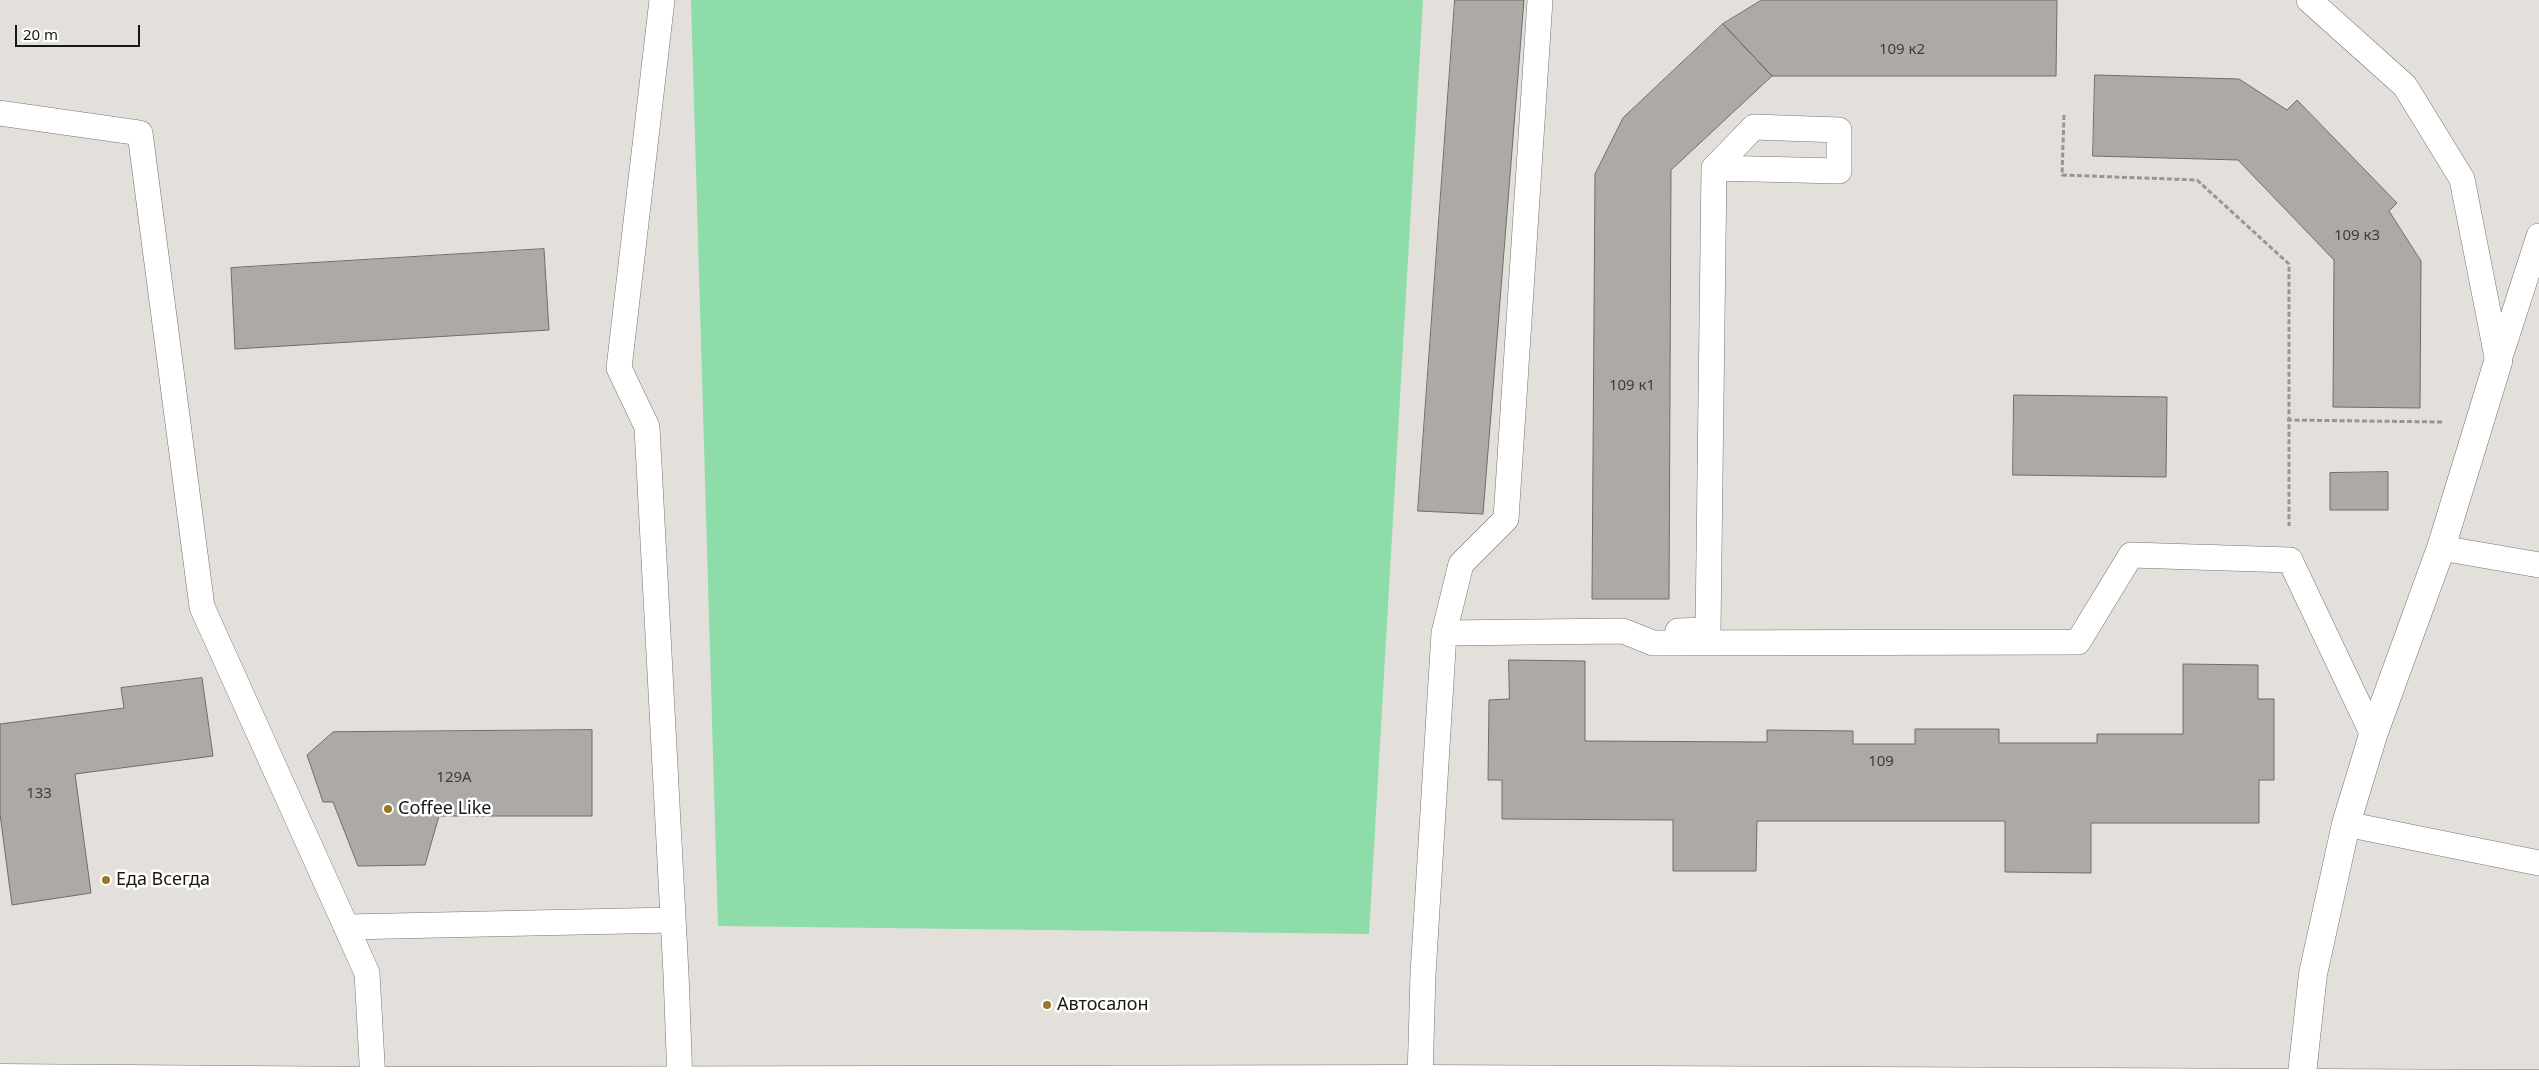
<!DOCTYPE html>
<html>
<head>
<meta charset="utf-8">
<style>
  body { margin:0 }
  #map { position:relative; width:2539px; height:1089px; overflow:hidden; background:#e3e0dc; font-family:"Noto Sans",sans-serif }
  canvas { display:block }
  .scale { position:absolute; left:15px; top:25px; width:125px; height:22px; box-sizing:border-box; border:2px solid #181715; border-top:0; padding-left:6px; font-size:15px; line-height:18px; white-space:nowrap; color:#181715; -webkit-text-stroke:4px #fff; paint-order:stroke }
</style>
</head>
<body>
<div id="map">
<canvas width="2539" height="1089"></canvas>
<div class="scale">20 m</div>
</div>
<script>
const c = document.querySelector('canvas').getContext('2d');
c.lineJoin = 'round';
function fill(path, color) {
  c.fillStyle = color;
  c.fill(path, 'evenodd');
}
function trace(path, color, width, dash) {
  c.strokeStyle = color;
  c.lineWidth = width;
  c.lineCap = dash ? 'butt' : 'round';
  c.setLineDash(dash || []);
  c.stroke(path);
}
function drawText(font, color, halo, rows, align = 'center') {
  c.font = font + ' "Noto Sans",sans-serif';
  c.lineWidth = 5;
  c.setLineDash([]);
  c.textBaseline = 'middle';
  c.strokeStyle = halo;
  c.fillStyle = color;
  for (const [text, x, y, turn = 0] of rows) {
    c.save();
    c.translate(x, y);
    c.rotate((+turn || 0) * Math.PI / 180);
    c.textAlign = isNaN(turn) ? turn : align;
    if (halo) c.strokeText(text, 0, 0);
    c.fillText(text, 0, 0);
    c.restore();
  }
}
fill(new Path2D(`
  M691,0H1423L1369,934L718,926Z`), '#8edcaa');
const building = new Path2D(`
  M1455,0H1524L1483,514L1418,511Z
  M1762,0H2057L2056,76H1772L1723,24Z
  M1723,24L1772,76L1671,170L1669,599H1592L1595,174L1623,118Z
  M2095,75L2239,79L2287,110L2297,100L2397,203L2389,211L2421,261L2420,408L2333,407L2334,260L2238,160L2093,156Z
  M544,249L549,330L235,349L231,268Z
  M2014,395L2167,397L2166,477L2013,475Z
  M2388,472V510H2330V473Z
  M1509,660L1585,661V741L1767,742V730L1853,731V744H1915V729H1999V743H2097V734H2183V664L2258,665V699H2274V780H2259V823H2091V873L2005,872V821H1757L1756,871H1673V820L1502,819V780H1488L1489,700L1509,699Z
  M202,678L213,756L75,774L91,893L12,905L0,814V724L124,708L121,688Z
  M592,730V816H439L425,865L358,866L333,802H323L307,755L333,732Z`);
fill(building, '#adaaa6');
trace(building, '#706d69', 1);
const service = new Path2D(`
  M662,0L619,368L647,427L676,974L680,1081
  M2309,0L2405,86L2462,179L2498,362
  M0,113L140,133L202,607L367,973L373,1081
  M2499,360L2539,236
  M2441,548L2539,565
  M1678,631L1708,630L1714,168L1839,171V130L1754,127L1714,168
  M1444,633L1623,631L1653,643L2078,642L2131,555L2290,560L2373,735
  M2346,824L2539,863
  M346,927L672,920
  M1420,1079L1423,974L1444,633L1461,564L1506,519L1540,0`);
const minor = new Path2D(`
  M2301,1083L2313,974L2346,824L2373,735L2441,548L2498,362`);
const secondary = new Path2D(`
  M0,1078L373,1081L1420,1079L2539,1084`);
trace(service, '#767470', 26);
trace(minor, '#767470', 29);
trace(secondary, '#767470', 29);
trace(new Path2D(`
  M2064,115L2062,175L2197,180L2289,264V526
  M2287,420L2442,422`), '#989693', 3, [5, 2.5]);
trace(service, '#fff', 25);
trace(minor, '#fff', 28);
trace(secondary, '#fff', 28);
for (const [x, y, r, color] of [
  [388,809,5,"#987922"],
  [106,880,5,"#987922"],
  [1047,1005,5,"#987922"]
]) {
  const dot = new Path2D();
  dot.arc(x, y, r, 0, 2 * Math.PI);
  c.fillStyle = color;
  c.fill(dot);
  trace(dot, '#fff', 2);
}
drawText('15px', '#3d3c39', null, [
  ["109 к2",1902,50],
  ["109 к3",2357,236],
  ["109 к1",1632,386],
  ["109",1881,762],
  ["129А",454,778],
  ["133",39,794]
]);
drawText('18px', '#181715', '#fff', [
  ["Coffee Like",398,809],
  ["Еда Всегда",116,880],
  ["Автосалон",1057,1005]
], 'left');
</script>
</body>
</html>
